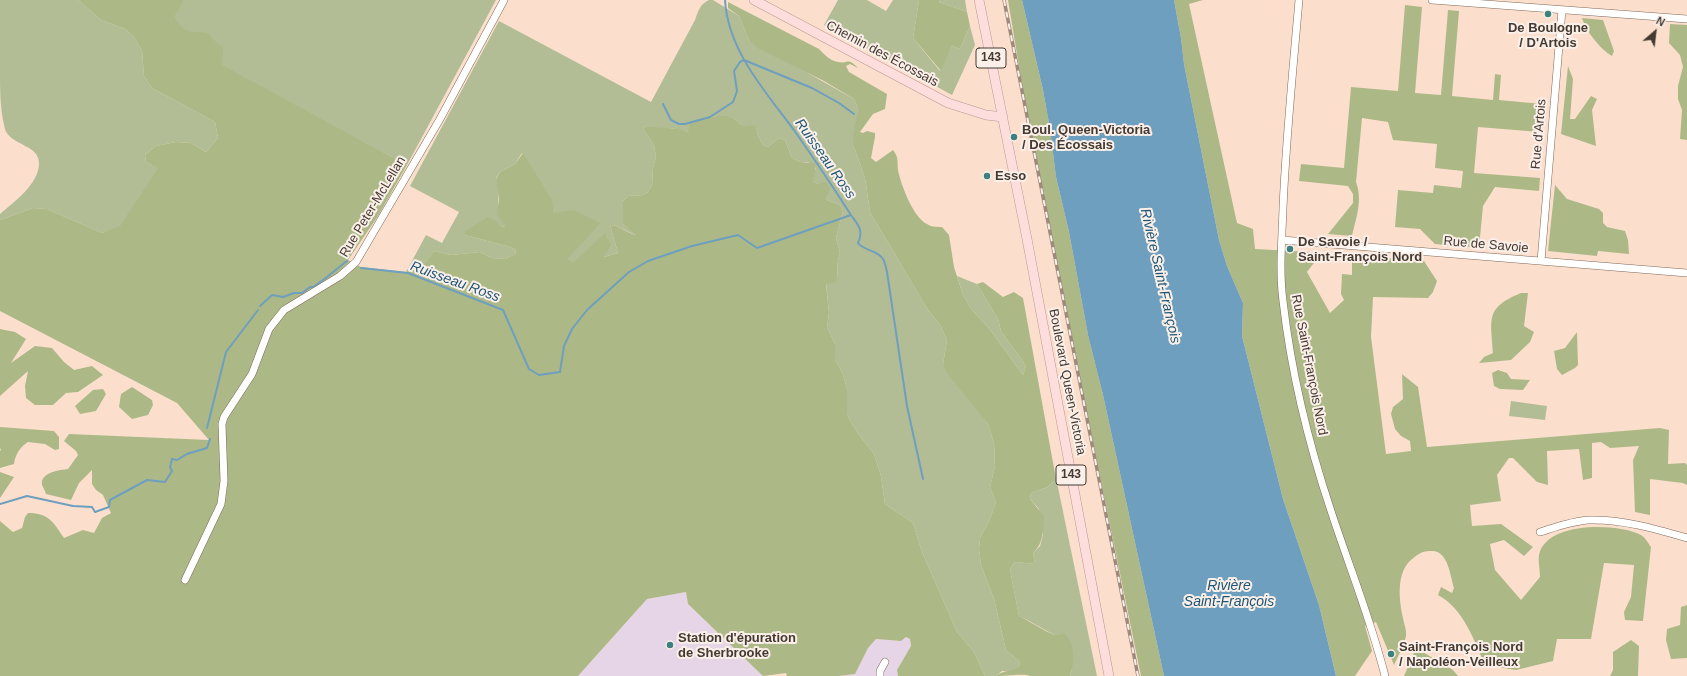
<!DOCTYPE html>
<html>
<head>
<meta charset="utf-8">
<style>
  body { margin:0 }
  #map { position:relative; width:1687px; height:676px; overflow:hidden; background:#fbdfcc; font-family:Arial,sans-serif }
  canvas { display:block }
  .north { position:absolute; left:1635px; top:12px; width:40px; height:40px; -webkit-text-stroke:3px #fbf0e9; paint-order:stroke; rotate:28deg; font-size:11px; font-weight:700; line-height:16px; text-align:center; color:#453a32 }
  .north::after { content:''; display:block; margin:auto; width:14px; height:18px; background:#453a32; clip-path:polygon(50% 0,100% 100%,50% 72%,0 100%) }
</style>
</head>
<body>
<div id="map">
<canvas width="1687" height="676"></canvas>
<div class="north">N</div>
</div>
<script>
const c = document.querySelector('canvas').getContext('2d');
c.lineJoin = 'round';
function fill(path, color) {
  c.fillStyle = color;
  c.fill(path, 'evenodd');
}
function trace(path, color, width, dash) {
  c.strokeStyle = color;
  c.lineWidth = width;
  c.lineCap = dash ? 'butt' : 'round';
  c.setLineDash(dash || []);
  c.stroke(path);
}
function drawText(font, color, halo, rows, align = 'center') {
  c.font = font + ' Arial,sans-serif';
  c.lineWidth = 4;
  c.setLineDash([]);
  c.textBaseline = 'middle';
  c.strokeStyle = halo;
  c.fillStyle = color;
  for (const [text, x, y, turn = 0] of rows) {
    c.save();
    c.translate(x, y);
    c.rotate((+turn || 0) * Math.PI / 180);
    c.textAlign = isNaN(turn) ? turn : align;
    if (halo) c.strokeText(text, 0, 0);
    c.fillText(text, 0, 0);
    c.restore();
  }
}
fill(new Path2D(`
  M686,592L688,604L763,676H578L647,599Z
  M906,637L910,639L911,646L897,670L898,676H839L855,674L868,648L876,639L901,641Z`), '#e6d5e7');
fill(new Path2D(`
  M0,0H78L101,20L125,29L134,37L142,51L144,76L152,88L215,122L218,138L206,152L191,143L176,142L156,146L145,155L146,162L159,168L120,227L102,233L47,209L33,208L0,220V214C15,201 38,185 39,164C40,144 10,146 5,129C0,110 0,90 0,71C0,47 0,24 0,0Z
  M98,0H496L407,165Z
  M709,0H713L739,16L749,40L854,99L858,109L854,147L865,178L870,212L926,307L940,325L947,340L943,364L988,424L994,443L995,466L990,487L996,502L990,519L980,538L979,549L981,565L994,599L1006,650L1020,662L1019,666L1013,671H1002L996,676H985L974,652L957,632L922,552L913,523L885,504L881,476L874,454L857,432L847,415V389L843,374L835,359V344L827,327L829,313L826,283L837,278L838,260L840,253L836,238L843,211L840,205L827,200L818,184L814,182L813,175L816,168L808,162H800L792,158L785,140L779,138L768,147L763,145L758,136L756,127L742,125L735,119L717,116L706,119L688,132L672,128H654L646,126L643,129L654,145L656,157L653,168L652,185L648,192L643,195L628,196L623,201V224L637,235C627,233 620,225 610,225L618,253L604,257L608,238L604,233L573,264L568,258L557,213H554L551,200L522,153L515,164L500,172L496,178L499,188L498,204L505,226L465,235L510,247L516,250L515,254L505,259L492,258L480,252L451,255L434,251L422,266L406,272L426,235L442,243L459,212L410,186L499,21L651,102L695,20C698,11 700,4 709,0Z
  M838,0H867L886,11L893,0H919L913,38L940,71L952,46L960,49L970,26L975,45L952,95L824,25Z
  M940,0H965L967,12L939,2Z
  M957,276L977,284L998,319L1001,331L1026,366L1023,375L988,327L972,310L963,295Z
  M1511,401L1547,406L1545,420L1509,416Z
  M1054,468L1097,676H1070L1072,669L1057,636C1044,630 1032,622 1019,616L1010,569L1015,562L1035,564L1033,553L1040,546L1043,535L1039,509L1030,499L1031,493L1048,487L1054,481Z`), '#b2bd96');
fill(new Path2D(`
  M78,0H182L183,2L174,17C186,36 189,30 208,33L216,42L223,47L222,65L407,165L378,216L348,260L361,267L406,272L422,266L434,251L451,255L480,252L492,258L505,259L515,254L516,250L510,247L465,235V231L488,217L496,221L501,227L505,226L497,214L499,198L496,179L500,172L515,164L523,153L552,200L554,213L574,210L601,223L568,258L573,263L605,232L611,245L604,257L618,253L610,225C620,225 626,233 636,235L623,224V201L628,196L643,195L648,192L652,185L653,168L656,157L654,145L643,129L646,126C660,129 675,126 688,132L690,122L717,116H725L735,119L742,125L756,126L758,136L763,145L768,147L779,138L785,140L792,158L800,162L815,163C817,170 813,175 814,182L818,184L826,182L830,188L829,193L826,197L827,200L840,205L843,211L836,238L840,253L838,260L837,278L835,283L826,284L829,313L827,327L835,344V359L843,374L847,389V415L857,432L874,454L881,476L885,504L913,523L922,552L957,632L974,652L985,676H898L897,670L911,646L910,639L906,637L901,641L876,639L868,648L855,674L839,676H787L786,673L763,676L688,604L686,592L647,599L578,676H0V521L13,532L22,528L25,517L28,513C49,513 53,522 64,538L83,530L94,533L102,518L111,513L103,495L96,490L92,484V470L79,483L71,500L46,494C45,491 43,487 42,485C40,472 60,470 68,469L78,455L76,451L64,441L69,434L209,440L177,403L0,311V220L33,208L47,209L102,233L120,226L158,168L146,162L145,155L156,146L176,142L191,143L206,152L218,138L215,122L152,88L144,76L142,51L134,37L125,29L101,20Z
  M919,0H940L939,2L967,12L970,26L960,49L952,46L941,71L913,38Z
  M1008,0H1022L1043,90L1050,129L1056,177L1069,232L1088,335L1103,395L1164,676H1141L1032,145Z
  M1174,0H1203L1189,4L1237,223L1253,229L1255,249L1330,253L1316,260L1307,272L1330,313L1344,300L1341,294L1342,274L1352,275V255L1424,261L1437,281L1433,292L1428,298L1373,297L1371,337L1386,454L1411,451L1410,441L1401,436L1395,429L1391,414L1393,407L1403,399L1402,374L1418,387L1427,447L1660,428L1669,430L1668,464L1685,463L1687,465V485L1683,483L1650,479V515L1635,512L1633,460L1639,446L1610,448L1601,442L1592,443V478L1583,480L1579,449L1547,451L1548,485L1537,482L1513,458H1509L1497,475L1501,501L1470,505L1472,526L1501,524L1533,547L1524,556L1504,540L1490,544L1495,570L1521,600L1540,577C1540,570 1538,561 1539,555C1546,521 1618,523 1641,535C1645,537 1648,543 1651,547L1643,621L1625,620L1624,612L1631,597L1634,565L1604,563L1591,639H1557L1553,661L1516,670L1485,665C1474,640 1463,608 1438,595L1441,587L1452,593L1454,588C1450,575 1448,549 1430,551C1421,551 1417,555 1411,560C1396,573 1399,600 1403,618C1404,624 1407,631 1406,636C1404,646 1398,656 1394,665L1376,622L1365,626L1372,651L1355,676H1336L1319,605L1283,499L1242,336L1243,303L1227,266L1219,240L1184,64L1181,38Z
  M728,2L819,49C824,54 830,61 838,62C849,64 847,57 858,68L850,64L846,66L849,72L887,94L885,109L873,114L860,132L863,133L867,131L875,133V137L871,158L876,162L893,150C899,158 897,160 898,170C901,185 913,217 927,224C931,227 937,227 942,227L949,235L954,267L963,295L972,310L988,327L1023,375L1026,366L1001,331L998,319L977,284L983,282L1003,297L1014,292L1023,298L1054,468V481L1048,487L1031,493L1030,499L1044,516C1043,530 1044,543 1033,553L1035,564L1015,562L1010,569L1019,616C1028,620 1051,636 1058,635C1060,635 1062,634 1064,633C1076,644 1075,662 1070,676H1030C1025,673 1005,676 996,676C1005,669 1010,673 1019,666L1020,662L1006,650L994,599L981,565L979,549L980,538L990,519L996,502L990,487L995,466L994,443L988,424L947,373L943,364L947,340L940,325L926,307L870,212L865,178L854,147L853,137L858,109L854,99L824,81L759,49L749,40L739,16L728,8Z
  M1405,5L1422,7L1415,93L1441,95L1448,10L1459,11L1452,96L1493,100L1495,74L1501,75L1499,100L1542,104L1540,132L1478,127L1474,173L1540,178L1539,191L1495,187L1483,206L1479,248L1435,244L1420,229L1395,227L1398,190L1433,193L1434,185L1461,188L1463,171L1435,168L1437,144L1393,140L1388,122L1362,118L1356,182C1363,200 1356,218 1352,236L1328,234L1353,203V194L1348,186L1299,181L1301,164L1344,168L1351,87L1398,91Z
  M1582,18L1603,20L1614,51L1612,56C1600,49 1586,31 1582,18Z
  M1670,24L1687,25V140L1680,139L1682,110L1678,99V86L1683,67L1680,55L1669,43Z
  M1568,66L1573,79L1570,119H1575L1591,96L1597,99L1592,110L1596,146L1561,134Z
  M1555,185L1567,199L1599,209L1603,213V223L1607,227L1625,231L1628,240L1629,254L1598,251L1597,256L1548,251Z
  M1521,293H1528L1524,326L1534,332L1530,342L1511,360L1479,363L1484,357L1493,353C1491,318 1485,308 1521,293Z
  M0,329L15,332L26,339L11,363L35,346L52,348L64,362L74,370L92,366L103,375L78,392L66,393L53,405H35L26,398L25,386L28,371L0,396Z
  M1577,332L1578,365L1575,368L1562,375L1557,369L1554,351L1565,348Z
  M1498,370L1507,373L1511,379L1530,380L1523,390L1500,389L1494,386L1492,373Z
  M132,387L152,400L153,405L148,415L132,419L119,407L121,394Z
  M103,389L106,394L96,411L80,414L75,406L93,390Z
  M0,427L54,431L59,437V449L55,450L45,444L28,442C20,447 15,455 14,464L0,468V451L1,450L0,448Z
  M0,472L14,477L0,498Z
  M1687,605V658L1671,659L1666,640L1667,629L1680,625L1681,607Z
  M1631,640L1639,646L1638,676H1610L1613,670V652Z
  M1416,648L1453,670L1458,676H1404Z`), '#acb987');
fill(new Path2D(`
  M1022,0H1174L1181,38L1184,64L1219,240L1227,266L1243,303L1242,336L1283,499L1319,605L1336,676H1164L1103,395L1088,335L1069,232L1056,177L1050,129L1043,90Z`), '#6f9fbe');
trace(new Path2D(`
  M663,104L671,120L679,124H685L710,117L733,102L737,91L734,71L740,62L744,60L812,88L839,103L854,114
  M851,215C858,225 864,230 858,243C864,251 878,250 883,259C885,262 886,268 887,272L907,406L923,479
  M361,268L408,273L503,310L529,369L539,375L560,372L564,346L572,329L587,310L629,272L648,261L692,246L738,235L757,248L851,215C833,187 815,160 796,133C767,93 728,52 725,0
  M260,306L272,295L283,297L294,293H302L310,287H313C326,279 335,270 347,261
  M207,428L226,352L258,310
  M0,504L27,496L73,506L92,507L95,512L109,507L110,500L147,480L165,482L172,471L170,467L172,459L177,460L187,454L207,448L210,439`), '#6f9fbe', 2);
const minor = new Path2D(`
  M1299,0C1293,69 1286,138 1283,208C1282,239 1279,271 1283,301C1291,371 1309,445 1331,511C1349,566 1371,620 1385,676
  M1432,0L1687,19
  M1282,240L1687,273
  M1541,261L1562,10
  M1540,532C1556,527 1572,521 1589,520C1622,519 1656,529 1687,538
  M185,580L221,504L224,481L222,424L224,417L252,374L269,329L284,310L340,276L356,262L440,119L504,0
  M880,676V671L885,662`);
const major = new Path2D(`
  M754,0L948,103L986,115L1003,117
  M979,0L1027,239L1109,676`);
trace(minor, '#7f6857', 8);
trace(major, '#bc9693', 10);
trace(minor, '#fff', 7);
trace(major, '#fddedd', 9);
const rail = new Path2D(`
  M1004,0L1138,676`);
trace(rail, '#9e8a7d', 3.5);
trace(rail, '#fbf0e9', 2, [6]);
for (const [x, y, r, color] of [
  [1548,14,4,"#3b827e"],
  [1014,137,4,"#3b827e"],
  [987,176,4,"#3b827e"],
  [1290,249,4,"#3b827e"],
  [670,645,4,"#3b827e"],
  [1391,654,4,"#3b827e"]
]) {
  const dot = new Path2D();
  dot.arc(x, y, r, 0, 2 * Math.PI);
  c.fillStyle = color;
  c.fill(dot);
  trace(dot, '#fbf0e9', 1.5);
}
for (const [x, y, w] of [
  [991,58,30],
  [1071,475,30]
]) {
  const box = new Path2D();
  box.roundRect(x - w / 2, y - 10, w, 20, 3);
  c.fillStyle = '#fbf0e9';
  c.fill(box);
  trace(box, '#453a32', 1);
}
drawText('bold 12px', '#453a32', null, [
  ["143",991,58],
  ["143",1071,475]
]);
drawText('bold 13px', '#453a32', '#fbf0e9', [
  ["De Boulogne",1548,28,"center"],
  ["/ D'Artois",1548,43,"center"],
  ["Boul. Queen-Victoria",1022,130],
  ["/ Des Écossais",1022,145],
  ["Esso",995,176],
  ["De Savoie /",1298,242],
  ["Saint-François Nord",1298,257],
  ["Station d'épuration",678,638],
  ["de Sherbrooke",678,653],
  ["Saint-François Nord",1399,647],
  ["/ Napoléon-Veilleux",1399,662]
], 'left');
drawText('13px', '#453a32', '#fbf0e9', [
  ["Chemin des Écossais",882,54,28],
  ["Rue d'Artois",1539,134,-85],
  ["Rue Peter-McLellan",373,207,-59],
  ["Rue de Savoie",1486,245,5],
  ["Rue Saint-François Nord",1309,365,79],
  ["Boulevard Queen-Victoria",1067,382,79]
]);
drawText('italic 14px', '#1c5576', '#fbf0e9', [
  ["Ruisseau Ross",825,159,55],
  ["Rivière Saint-François",1160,276,77],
  ["Ruisseau Ross",455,282,20],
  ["Rivière",1229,586],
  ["Saint-François",1229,602]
]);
</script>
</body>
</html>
